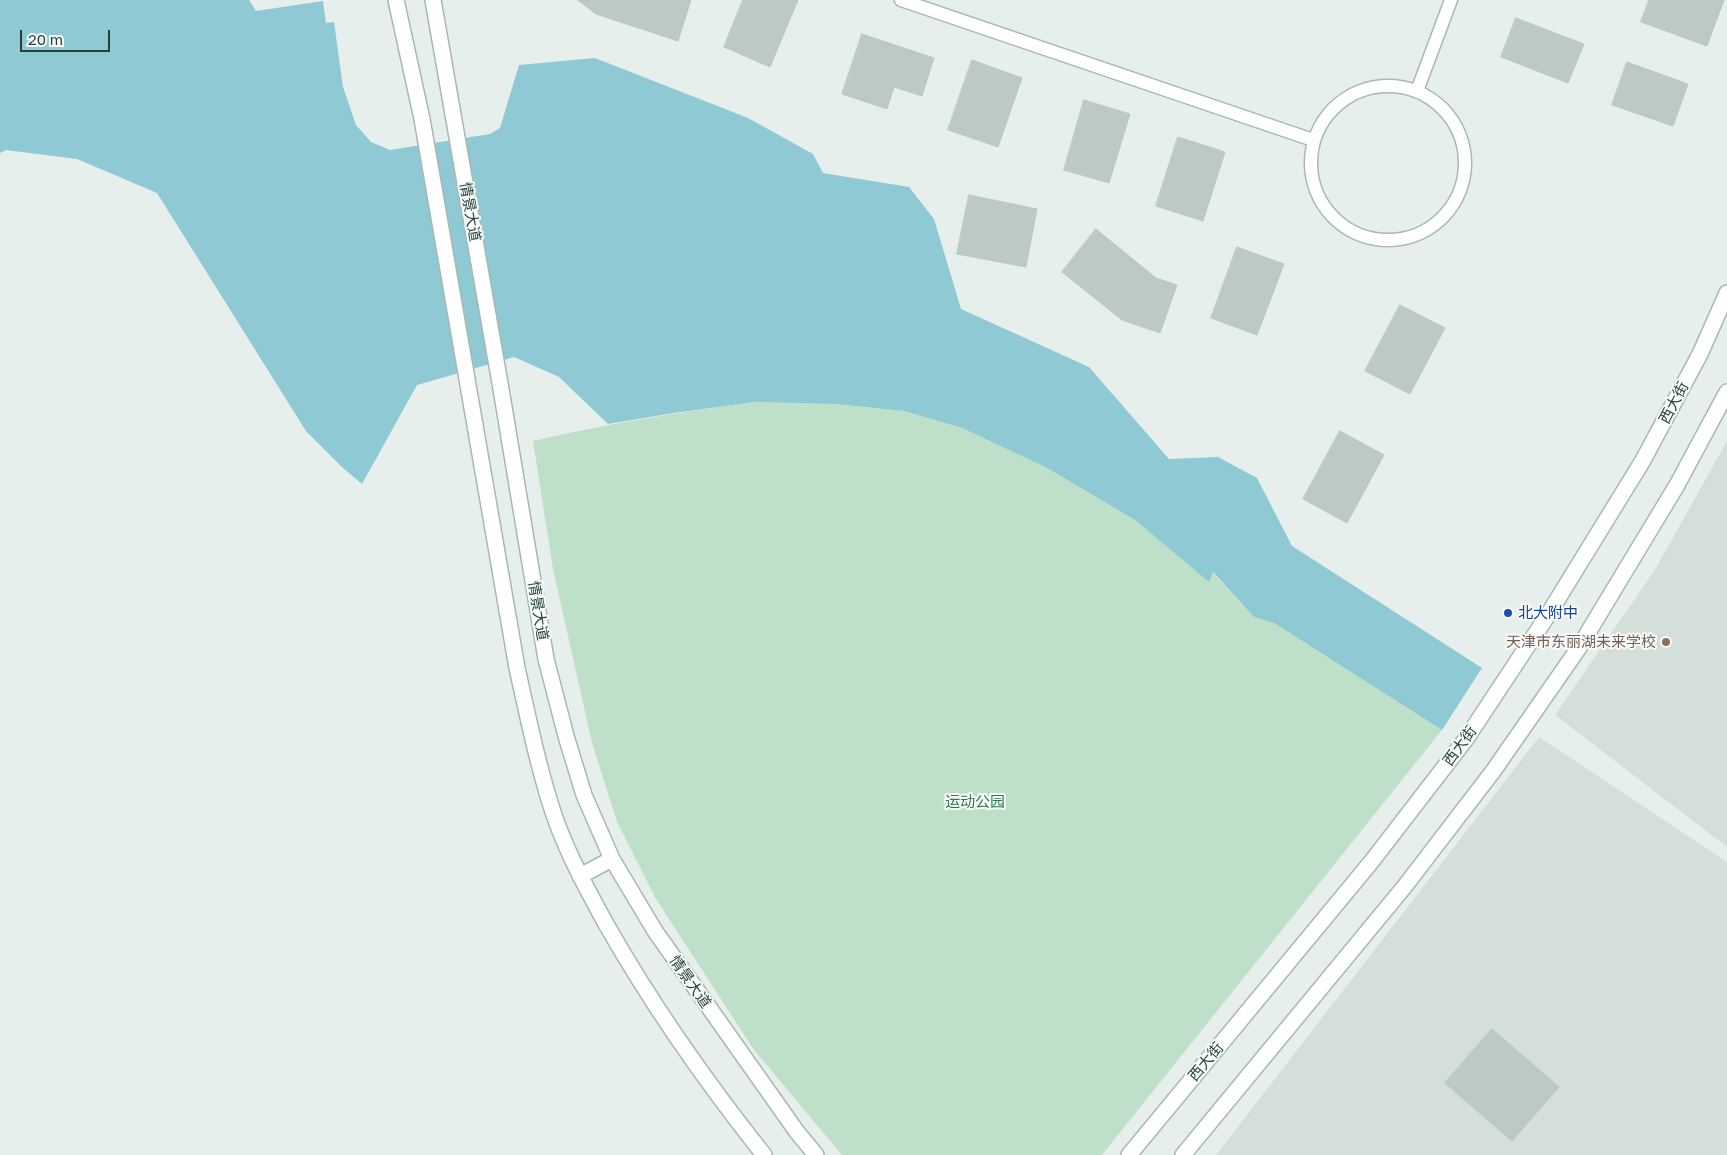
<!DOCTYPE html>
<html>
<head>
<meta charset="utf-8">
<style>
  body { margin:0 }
  #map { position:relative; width:1727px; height:1155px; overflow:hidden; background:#e6efeb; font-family:"Golos Text",sans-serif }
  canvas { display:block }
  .scale { position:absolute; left:20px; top:30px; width:90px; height:22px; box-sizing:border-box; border:2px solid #24423a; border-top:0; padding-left:6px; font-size:15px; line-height:18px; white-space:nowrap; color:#24423a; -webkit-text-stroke:4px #f7fbf9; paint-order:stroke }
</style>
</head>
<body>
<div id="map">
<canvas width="1727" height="1155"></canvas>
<div class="scale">20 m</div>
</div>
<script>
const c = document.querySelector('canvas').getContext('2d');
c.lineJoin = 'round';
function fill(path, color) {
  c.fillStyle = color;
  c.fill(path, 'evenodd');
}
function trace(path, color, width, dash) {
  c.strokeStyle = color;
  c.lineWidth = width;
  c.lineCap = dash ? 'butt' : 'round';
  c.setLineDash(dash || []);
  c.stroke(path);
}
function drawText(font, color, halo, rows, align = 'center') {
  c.font = font + ' "Golos Text","Noto Sans SC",sans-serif';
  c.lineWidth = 4;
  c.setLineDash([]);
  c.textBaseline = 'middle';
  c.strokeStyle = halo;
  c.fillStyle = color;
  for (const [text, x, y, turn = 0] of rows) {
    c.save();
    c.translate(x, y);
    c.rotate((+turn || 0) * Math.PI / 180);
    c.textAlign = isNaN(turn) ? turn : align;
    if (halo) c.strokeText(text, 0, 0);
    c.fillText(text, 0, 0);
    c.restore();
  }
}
fill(new Path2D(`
  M1727,441V847L1555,715L1656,568Z
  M1539,737L1727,862V1155H1216Z`), '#d4dfda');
fill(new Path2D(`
  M754,402L835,404L904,411L962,428L1047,468L1135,520L1209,581L1212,572L1254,617L1274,623L1442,730L1102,1155H842L754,1050L656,899L617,822L592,743L553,569L533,441C606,424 680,412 754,402Z`), '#bfe0c8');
fill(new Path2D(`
  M0,0H249L256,11L323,1L326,23L334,22L343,87L356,125L371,142L390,150L490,134L500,128L519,65L595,58L748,118L813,154L823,173L909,187L934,219L961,309L1089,367L1169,459L1218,457L1257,478L1292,546L1482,668L1442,730L1274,623L1254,617L1213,572L1209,582L1135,520L1047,468L962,428L904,411L835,404L754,402L674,413L608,424L559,377L514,357L417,385L362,484L343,468L306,431L157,193L77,159L6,150L0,153Z`), '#8ec9d4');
const building = new Path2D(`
  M578,0H691L678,41L596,14Z
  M743,0H798L770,67L724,47Z
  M1649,0H1724L1707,46L1641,22Z
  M1516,18L1584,44L1568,83L1501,57Z
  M862,34L934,58L922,96L894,87L887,109L842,94Z
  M972,60L1022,78L998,147L948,130Z
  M1627,62L1688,84L1673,126L1612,105Z
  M1084,100L1130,114L1109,183L1064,170Z
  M1178,137L1225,152L1203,221L1156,206Z
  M969,195L1037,209L1026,267L957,254Z
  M1096,229L1156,278L1177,285L1160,333L1122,320L1062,272Z
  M1237,247L1284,264L1257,335L1211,318Z
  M1400,305L1445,328L1410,394L1365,371Z
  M1340,431L1384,455L1347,523L1303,499Z
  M1492,1029L1559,1087L1512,1141L1445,1083Z`);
fill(building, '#bbcac4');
trace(building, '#b8c9c2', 1);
const service = new Path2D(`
  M901,0L1313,140
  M1311 163a77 77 0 1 1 154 0a77 77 0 1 1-154 0Z
  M1417,91L1451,0`);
const tertiary = new Path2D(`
  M396,0L422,119L517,668C528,717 538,767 554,815C567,853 587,889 606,924C652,1005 706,1082 764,1155
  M433,0L501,389L546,659L566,736L584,795L612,859L655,931L797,1132L816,1155
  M580,876L612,859
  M1129,1155L1372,861L1466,739L1546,618L1642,462L1700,354L1727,293
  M1183,1155L1405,886L1494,770L1578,649L1677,485L1727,392`);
trace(service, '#a8b8b2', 15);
trace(tertiary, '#a8b8b2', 18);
trace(service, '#fff', 12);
trace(tertiary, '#fff', 15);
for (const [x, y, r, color] of [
  [1508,613,5,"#1a4fb4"],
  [1666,642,5,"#8d6e63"]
]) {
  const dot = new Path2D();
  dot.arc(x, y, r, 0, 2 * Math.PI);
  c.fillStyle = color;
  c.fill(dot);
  trace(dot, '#f7fbf9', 2);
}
drawText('15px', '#24423a', '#f7fbf9', [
  ["情景大道",470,212,80],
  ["西大街",1674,403,-62],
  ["情景大道",538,611,81],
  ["西大街",1460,746,-54],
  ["情景大道",690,982,55],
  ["西大街",1206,1062,-50]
]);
drawText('15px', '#164399', '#f7fbf9', [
  ["北大附中",1518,613]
], 'left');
drawText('15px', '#785e54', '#f7fbf9', [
  ["天津市东丽湖未来学校",1656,642]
], 'right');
drawText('15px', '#2d7a4b', '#f7fbf9', [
  ["运动公园",975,802]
]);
</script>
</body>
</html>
